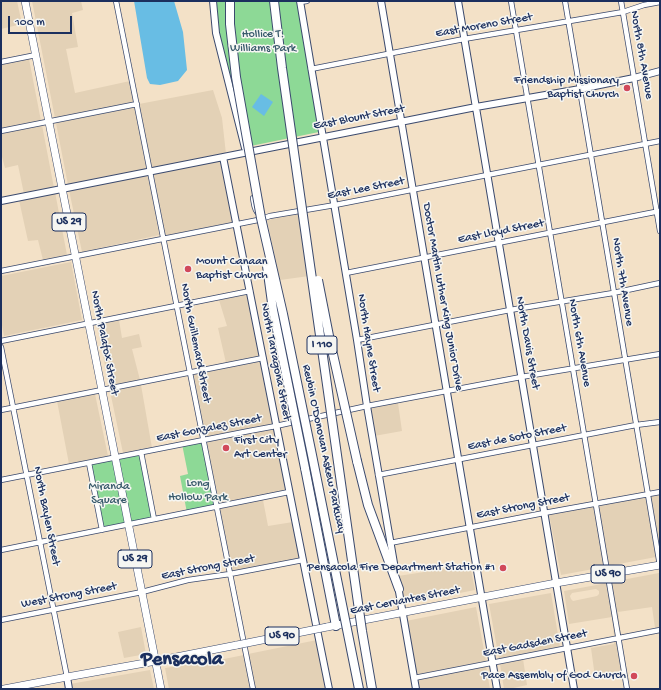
<!DOCTYPE html>
<html>
<head>
<meta charset="utf-8">
<style>
  body { margin:0 }
  #map { position:relative; width:661px; height:690px; overflow:hidden; background:#f3e1c7; font-family:"Gochi Hand",sans-serif }
  canvas { display:block }
  .frame { position:absolute; inset:0; border:2px solid #1b2f5e; pointer-events:none }
  .scale { position:absolute; left:8px; top:16px; width:64px; height:18px; box-sizing:border-box; border:2px solid #1b2f5e; border-top:0; padding-left:5px; font-size:12px; line-height:14px; white-space:nowrap; color:#1b2f5e; -webkit-text-stroke:3px #f6f6f2; paint-order:stroke }
</style>
</head>
<body>
<div id="map">
<canvas width="661" height="690"></canvas>
<div class="frame"></div>
<div class="scale">100 m</div>
</div>
<script>
const c = document.querySelector('canvas').getContext('2d');
c.lineJoin = 'round';
function fill(path, color) {
  c.fillStyle = color;
  c.fill(path, 'evenodd');
}
function trace(path, color, width, dash) {
  c.strokeStyle = color;
  c.lineWidth = width;
  c.lineCap = dash ? 'butt' : 'round';
  c.setLineDash(dash || []);
  c.stroke(path);
}
function drawText(font, color, halo, rows, align = 'center') {
  c.font = font + ' "Gochi Hand",sans-serif';
  c.lineWidth = 3;
  c.setLineDash([]);
  c.textBaseline = 'middle';
  c.strokeStyle = halo;
  c.fillStyle = color;
  for (const [text, x, y, turn = 0] of rows) {
    c.save();
    c.translate(x, y);
    c.rotate((+turn || 0) * Math.PI / 180);
    c.textAlign = isNaN(turn) ? turn : align;
    if (halo) c.strokeText(text, 0, 0);
    c.fillText(text, 0, 0);
    c.restore();
  }
}
fill(new Path2D(`
  M1,1H17L22,24L1,29Z
  M32,1H81L83,10L72,13L78,47L66,49L75,93L130,81L134,102L55,118Z
  M29,59L41,121L1,129V64Z
  M213,90L222,118L226,154L152,168L139,104Z
  M135,107L148,169L68,185L56,123Z
  M42,125L54,188L24,194L18,165L5,168L1,153V134Z
  M221,159L234,222L165,236L153,173Z
  M149,174L159,235L82,252L69,190Z
  M55,192L67,255L43,260L38,240L28,241L19,200Z
  M300,214L309,276L280,280L267,220Z
  M71,262L82,320L4,336L1,320V276Z
  M248,294L261,356L226,363L218,328L227,326L219,300Z
  M119,320L122,338L139,334L142,347L132,349L140,380L109,386L97,324Z
  M261,361L274,424L205,437L193,375Z
  M141,385L152,448L123,453L110,391Z
  M95,394L108,456L69,464L57,401Z
  M398,403L402,431L374,436L369,408Z
  M274,429L287,490L219,504L206,442Z
  M660,494V554L650,496Z
  M646,497L656,557L608,566L598,505Z
  M263,500L268,526L293,522L300,558L232,572L219,509Z
  M594,506L604,567L561,575L549,514Z
  M470,565L475,590L404,604L398,576Z
  M659,573L660,579V627L655,628L652,607L618,612L621,635H620L611,582Z
  M607,583L616,636H614L612,617L569,624L564,591ZM596,589L599,591V594L597,596L573,601L571,599L570,596L572,593Z
  M551,593L560,647L499,659L489,604Z
  M476,607L486,661L415,675L406,621Z
  M141,627L146,654L124,658L118,632Z
  M317,640L327,689H255L248,654Z
  M614,641H617L622,672L595,677L591,648L614,644Z
  M244,655L251,689H169L165,668L224,659Z
  M523,659L527,685L509,689H504L500,664Z
  M486,666L490,689H418L416,680Z
  M150,670L154,689H71L70,684Z`), '#e3d1b6');
fill(new Path2D(`
  M215,1H297L319,132L246,147L220,37Z
  M204,440L217,507L187,513L180,476L188,474L182,444Z
  M141,452L154,519L102,530L89,463Z`), '#8dd996');
fill(new Path2D(`
  M134,1H174L183,32L187,70L178,81L160,85L150,84L147,78Z
  M261,94L273,102L264,116L252,107Z`), '#68bde4');
const street = new Path2D(`
  M116,1L253,689
  M511,1L627,689
  M565,1L660,566
  M621,1L660,231
  M300,2L307,1
  M1,62L36,55
  M311,69L464,39L623,12L644,5L660,2
  M1,131L137,104
  M253,198C254,203 254,211 259,214
  M1,271L258,220L270,216L335,205L660,141
  M346,273L660,211
  M357,340L510,310L613,293L660,283
  M1,341L250,291
  M1,347L67,677
  M1,410L263,358
  M141,452L154,519
  M89,463L102,530
  M378,475L636,425L660,422
  M1,480L249,431L276,426L367,406L521,377L660,354
  M390,543L544,513L660,492
  M1,550L289,492
  M1,620L142,592L188,580L230,574L303,560
  M414,678L660,630`);
const secondary = new Path2D(`
  M213,1L216,33L245,148
  M300,1L357,340L367,406L395,569
  M381,1L497,689
  M458,1L574,689
  M223,157L303,560L329,689
  M1,201L476,107L580,89L634,78L660,71
  M398,586L416,689
  M67,677L69,689`);
const primary = new Path2D(`
  M25,1L161,689
  M327,627L556,583L660,565
  M4,689L67,677L156,661L237,645`);
const highway = new Path2D(`
  M357,461L368,505L399,589
  M305,468L336,626`);
trace(street, '#3b4a6e', 6);
trace(secondary, '#3b4a6e', 8);
trace(primary, '#3b4a6e', 8);
trace(highway, '#3b4a6e', 10);
trace(street, '#fff', 4.5);
trace(secondary, '#fff', 6);
trace(primary, '#fff', 7);
trace(highway, '#fff', 8);
const primaryBridge = new Path2D(`
  M237,645L327,627`);
const highwayBridge = new Path2D(`
  M230,1V24L236,77L261,218L283,314L312,455L359,689
  M274,1L282,68L362,631L372,689
  M267,266L273,310L305,468
  M318,280L330,341L357,461`);
trace(primaryBridge, '#3b4a6e', 8, []);
trace(highwayBridge, '#3b4a6e', 10, []);
trace(primaryBridge, '#fff', 7);
trace(highwayBridge, '#fff', 8);
for (const [x, y, r, color] of [
  [627,88,4,"#d1495b"],
  [188,269,4,"#d1495b"],
  [226,448,4,"#d1495b"],
  [503,568,4,"#d1495b"],
  [634,676,4,"#d1495b"]
]) {
  const dot = new Path2D();
  dot.arc(x, y, r, 0, 2 * Math.PI);
  c.fillStyle = color;
  c.fill(dot);
  trace(dot, '#f6f6f2', 1.5);
}
for (const [x, y, w] of [
  [69,222,34],
  [322,345,30],
  [135,559,34],
  [608,574,34],
  [282,636,34]
]) {
  const box = new Path2D();
  box.roundRect(x - w / 2, y - 9, w, 18, 3);
  c.fillStyle = '#f6f6f2';
  c.fill(box);
  trace(box, '#1b2f5e', 1);
}
drawText('bold 11px', '#1b2f5e', null, [
  ["US 29",69,222],
  ["I 110",322,345],
  ["US 29",135,559],
  ["US 90",608,574],
  ["US 90",282,636]
]);
drawText('12px', '#1b2f5e', '#f6f6f2', [
  ["East Moreno Street",484,26,-10],
  ["North 8th Avenue",641,55,80],
  ["East Blount Street",359,118,-11],
  ["East Lee Street",366,189,-11],
  ["East Lloyd Street",501,232,-11],
  ["North 7th Avenue",622,282,81],
  ["Doctor Martin Luther King Junior Drive",442,297,80],
  ["North Palafox Street",104,343,79],
  ["North Guillemard Street",195,343,79],
  ["North Hayne Street",368,343,81],
  ["North Davis Street",527,343,80],
  ["North 6th Avenue",579,343,80],
  ["North Tarragona Street",275,362,79],
  ["East Gonzalez Street",209,429,-11],
  ["East de Soto Street",517,438,-11],
  ["Reubin O'Donovan Askew Parkway",323,449,78],
  ["East Strong Street",523,507,-11],
  ["North Baylen Street",46,516,79],
  ["East Strong Street",208,568,-11],
  ["West Strong Street",69,596,-11],
  ["East Cervantes Street",405,601,-11],
  ["East Gadsden Street",535,644,-11]
]);
drawText('12px', '#385a6c', '#f6f6f2', [
  ["Hollice T.",263,35],
  ["Williams Park",263,49],
  ["Long",198,484],
  ["Hollow Park",198,498],
  ["Miranda",109,487],
  ["Square",109,501]
]);
drawText('12px', '#1b2f5e', '#f6f6f2', [
  ["Friendship Missionary",619,81],
  ["Baptist Church",619,95],
  ["Mount Canaan",196,262,"left"],
  ["Baptist Church",196,276,"left"],
  ["First City",234,441,"left"],
  ["Art Center",234,455,"left"],
  ["Pensacola Fire Department Station #1",495,568],
  ["Pace Assembly of God Church",626,676]
], 'right');
drawText('bold 20px', '#1b2f5e', '#f6f6f2', [
  ["Pensacola",182,661]
]);
</script>
</body>
</html>
